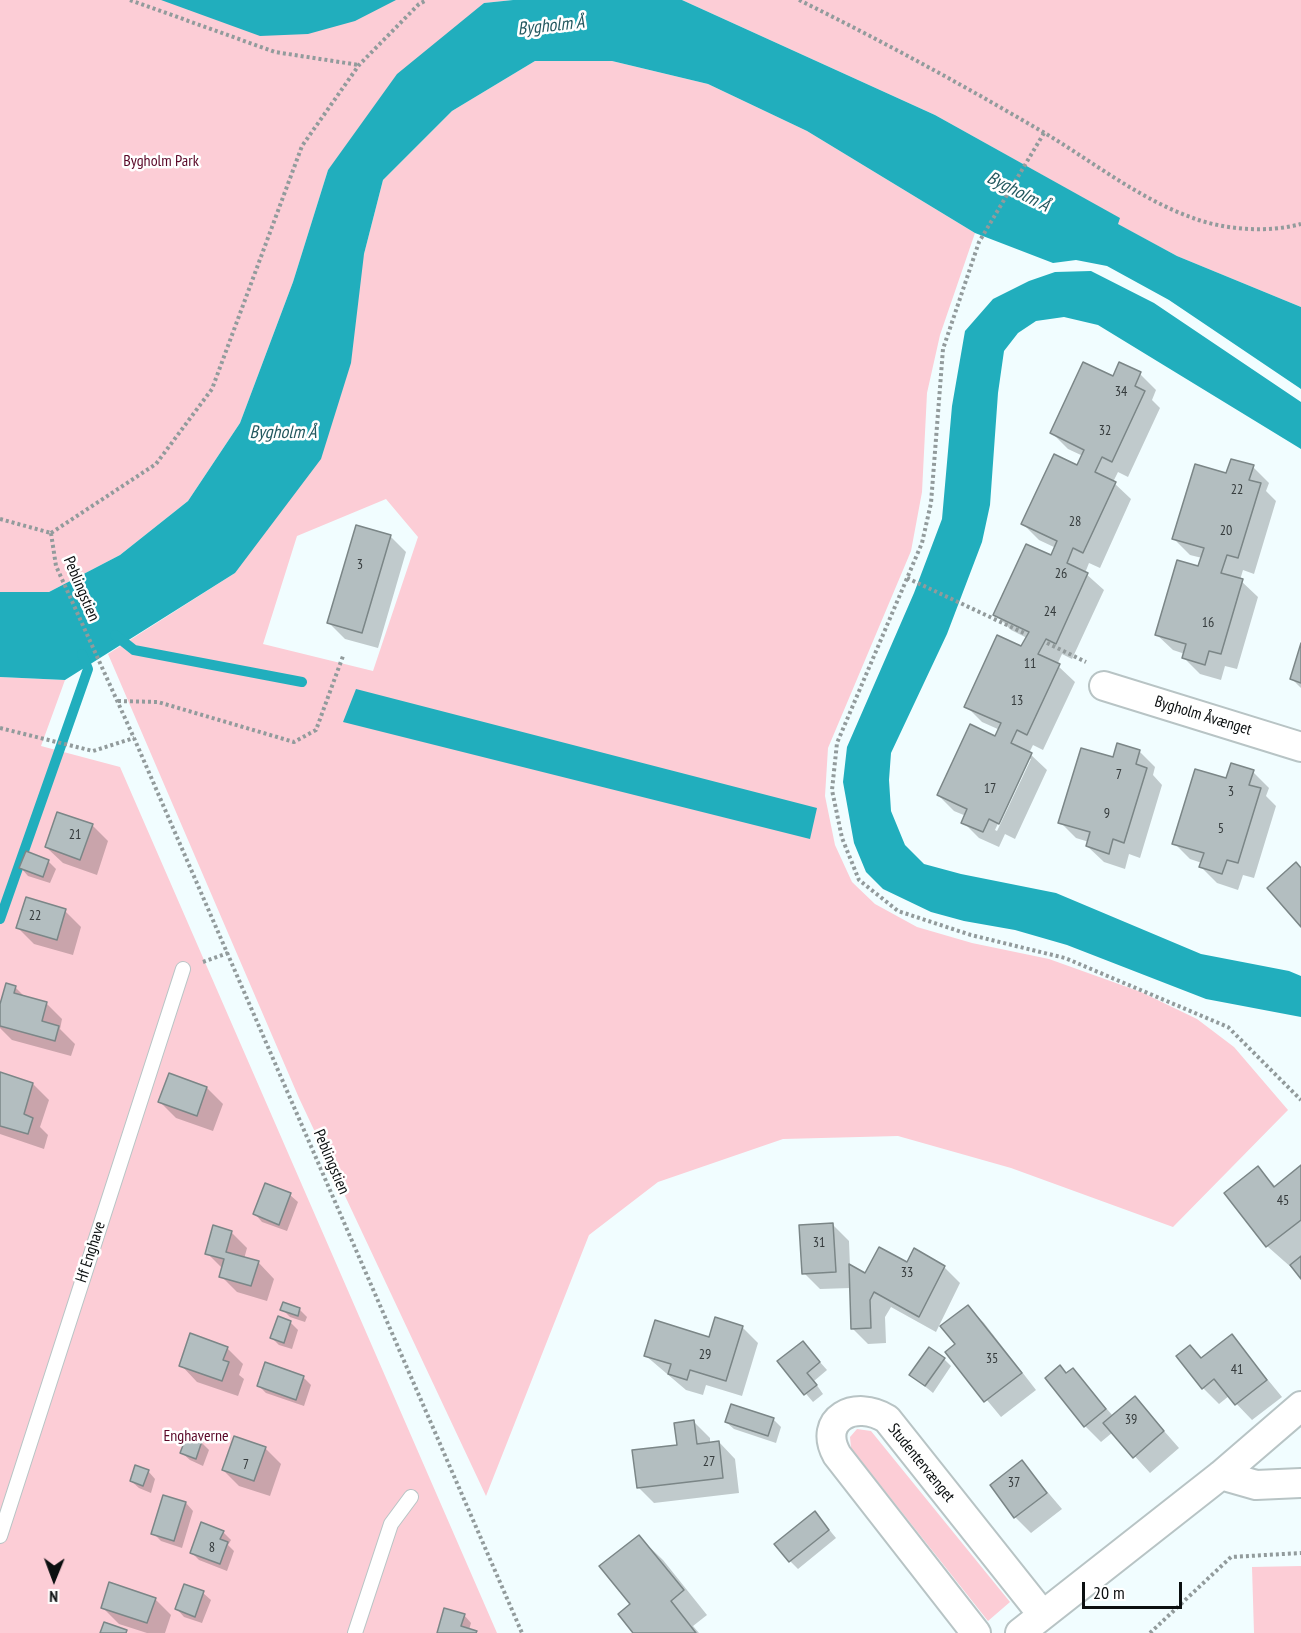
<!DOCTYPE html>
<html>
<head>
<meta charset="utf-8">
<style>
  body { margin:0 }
  #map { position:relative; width:1301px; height:1633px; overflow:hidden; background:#f1fdff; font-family:"PT Sans Narrow",sans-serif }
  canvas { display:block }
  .north { position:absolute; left:24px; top:1549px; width:60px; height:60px; -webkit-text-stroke:4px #fff; paint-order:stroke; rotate:181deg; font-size:16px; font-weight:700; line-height:24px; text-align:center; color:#0b0f10 }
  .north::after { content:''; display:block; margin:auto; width:21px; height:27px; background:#0b0f10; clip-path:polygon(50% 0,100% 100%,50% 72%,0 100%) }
  .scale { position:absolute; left:1082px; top:1582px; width:100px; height:27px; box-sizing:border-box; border:3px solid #0b0f10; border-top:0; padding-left:8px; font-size:18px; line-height:21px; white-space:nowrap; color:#0b0f10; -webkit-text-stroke:4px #fff; paint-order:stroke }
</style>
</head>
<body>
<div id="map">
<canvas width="1301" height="1633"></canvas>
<div class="north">N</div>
<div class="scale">20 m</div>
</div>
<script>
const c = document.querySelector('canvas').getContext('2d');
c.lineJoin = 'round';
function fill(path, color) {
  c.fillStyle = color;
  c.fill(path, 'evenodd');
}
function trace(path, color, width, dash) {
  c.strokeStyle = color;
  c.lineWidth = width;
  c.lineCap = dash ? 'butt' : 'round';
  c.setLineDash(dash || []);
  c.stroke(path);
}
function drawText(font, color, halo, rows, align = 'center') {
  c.font = font + ' "PT Sans Narrow",sans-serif';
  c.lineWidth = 5;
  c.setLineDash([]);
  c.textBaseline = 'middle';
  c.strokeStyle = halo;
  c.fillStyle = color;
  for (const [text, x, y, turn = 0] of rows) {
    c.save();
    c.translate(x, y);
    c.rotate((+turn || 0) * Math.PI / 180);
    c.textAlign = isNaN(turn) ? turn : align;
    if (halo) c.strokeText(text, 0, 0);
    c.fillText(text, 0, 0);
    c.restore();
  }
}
fill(new Path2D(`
  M0,0H513L484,3L328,170L293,282L240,423L188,501L120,555L49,592H0Z
  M682,0H1301V307L1177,256L1117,224L1119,218L935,115Z
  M535,61H612L708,84L807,131L975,233L940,335L927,393L922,492L911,551L828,748L825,796L835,845L852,882L875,904L917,927L972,943L1049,959L1141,992L1197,1019L1234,1047L1288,1110L1173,1227L1011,1168L898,1136L783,1139L658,1182L589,1235L486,1496L299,1098L108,654L235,573L364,254L383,180L452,111ZM386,499L418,537L373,671L263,644L297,536Z
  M0,677L65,680L41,746L120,767L497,1633H0Z
  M857,1429L871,1431L1010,1602L988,1621L851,1448L850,1437Z
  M1301,1566V1633H1254L1252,1567Z`), '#fccdd6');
fill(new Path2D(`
  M161,0H396L355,21L308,34L260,36Z
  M513,0H682L935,115L1120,218L1118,224L1177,256L1301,307V389L1169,300L1107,266L1076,260L1053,263L975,233L807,131L708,84L612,61H535L452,111L383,180L364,254L351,363L321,459L235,573L65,680L0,677V592H49L120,555L188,501L240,423L293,282L328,170L397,74L484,3Z
  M1091,271L1154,303L1301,402V449L1098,325L1064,317L1036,321L1018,333L1004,351L998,393L990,505L982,542L947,634L891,753L889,780L891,811L905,845L924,864L961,874L1056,893L1201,954L1289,971L1301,976V1017L1206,999L1067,945L1015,930L964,921L931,912L883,889L866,872L854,843L843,782L847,747L914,593L942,519L952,406L965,331L993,299L1029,281L1055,272Z
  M356,689L817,808L810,839L343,722Z`), '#21aebd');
fill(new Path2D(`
  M1140,374L1156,390L1152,400L1160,408L1128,477L1118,472L1113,482L1131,499L1100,568L1089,563L1085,573L1104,590L1072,659L1062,654L1057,665L1075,682L1043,750L1033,745L1029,753L1047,770L1015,839L1005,834L999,847L979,838L963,822L966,816L954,811L938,795L996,738L1000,730L982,722L966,706L1022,648L1027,638L1011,630L995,614L1051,557L1056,548L1039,540L1023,524L1078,466L1083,456L1068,449L1052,433L1113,378ZM1028,759H1031L997,831L995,830Z
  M1253,467L1269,483L1266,491L1276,501L1254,574L1243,570L1240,580L1258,597L1237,669L1225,666L1221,680L1200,674L1184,658L1185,654L1173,650L1156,634L1199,568L1202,558L1190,555L1174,539L1227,475Z
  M390,536L406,552L378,648L345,639L329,623Z
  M1301,649V688L1292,679Z
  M1139,751L1155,767L1153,775L1162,785L1140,858L1129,854L1125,869L1104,862L1087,846L1089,842L1076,838L1060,822L1114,759Z
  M1253,772L1269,788L1266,796L1276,806L1254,878L1243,875L1238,890L1217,883L1201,867L1202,863L1190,859L1174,843L1227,780Z
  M92,825L108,841L97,875L63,863L46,847Z
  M48,861L56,869L50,883L28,876L21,868Z
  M65,911L81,927L73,955L34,944L18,928Z
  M15,987L26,998L46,1003L62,1019L60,1029L75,1044L71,1056L12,1040L0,1028V1010Z
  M170,1075L207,1088L223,1104L213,1131L176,1118L160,1102Z
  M0,1078L33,1084L49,1100L40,1127L48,1135L44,1149L0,1134Z
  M1301,1167V1276L1267,1246L1258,1168L1276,1187Z
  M290,1195L298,1202L287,1231L262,1222L255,1214Z
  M833,1225L849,1241L850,1267L866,1275L908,1264L944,1267L960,1283L936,1332L891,1307L885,1317L886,1343L868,1344L852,1328L851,1288L820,1289L804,1273Z
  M231,1232L247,1248L244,1259L258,1262L274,1279L267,1301L237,1292L221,1276L223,1269L207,1253Z
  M968,1307L984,1323L1036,1390L1001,1417L947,1352L957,1345Z
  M282,1309H299L307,1317L305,1322L290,1317Z
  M290,1322L298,1330L292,1349L279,1345L272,1338Z
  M742,1327L758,1343L742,1396L706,1385L703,1395L686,1390L646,1356Z
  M1232,1336L1282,1397L1252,1420L1229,1396L1219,1404L1203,1388L1190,1347L1202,1359Z
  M803,1343L827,1370L814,1381L823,1394L813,1402L779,1362Z
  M227,1348L243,1364L239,1375L244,1379L238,1396L197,1382L181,1365Z
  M944,1359L951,1366L933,1393L911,1375Z
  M1073,1370L1113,1416L1135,1398L1179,1448L1150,1473L1113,1432L1101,1442L1085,1426L1067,1374Z
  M303,1377L311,1385L304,1406L266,1393L259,1386Z
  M773,1419L781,1427L776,1443L734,1429L726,1422Z
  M694,1422L710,1438V1444L719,1442L735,1459L739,1493L654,1503L638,1487L678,1446Z
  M201,1442L209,1450L203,1466L190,1460L182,1453Z
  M265,1448L281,1464L270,1496L239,1486L223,1470Z
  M1022,1462L1062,1509L1031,1533L1015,1517Z
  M148,1471L155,1479L151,1493L139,1488L131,1481Z
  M164,1496L186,1503L193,1511L182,1548L161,1541L153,1533Z
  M822,1521L836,1538L798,1569L790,1561Z
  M223,1532L231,1540L228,1545L234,1551L227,1571L199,1560L191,1552Z
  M639,1537L663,1560L707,1615L693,1626L699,1633H635Z
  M185,1586L203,1593L211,1600L202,1623L184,1617L177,1609Z
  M155,1599L171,1615L165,1633H147L119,1624L103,1608Z
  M464,1615L471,1623L469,1630L477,1633H440Z`), '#0003');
trace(new Path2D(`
  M115,635L134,650L302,682
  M0,919L88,669L82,654`), '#21aebd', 10);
const building = new Path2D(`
  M1083,362L1113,376L1119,362L1141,372L1135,386L1145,391L1112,462L1102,457L1095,472L1116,482L1083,553L1073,548L1067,563L1088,573L1056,644L1046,639L1038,654L1060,664L1027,735L1017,730L1011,743L1032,753L999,824L989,819L983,832L961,823L967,809L937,795L970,724L995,736L1001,723L964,707L997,635L1021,646L1029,632L993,615L1026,544L1051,555L1057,541L1021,524L1054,454L1077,465L1084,450L1050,433Z
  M1231,459L1254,465L1249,480L1261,483L1238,558L1227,555L1221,573L1243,579L1221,654L1209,651L1205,665L1182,658L1186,644L1155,635L1177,560L1198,566L1204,548L1172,539L1195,464L1226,473Z
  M356,525L391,535L362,633L327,623Z
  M1301,643V683L1290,679Z
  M1117,743L1140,750L1136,764L1147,768L1124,843L1113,839L1109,854L1086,846L1090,832L1058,823L1081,748L1113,757Z
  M1231,763L1254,770L1249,785L1261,788L1238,863L1227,860L1222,874L1199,867L1204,853L1172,844L1195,769L1226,778Z
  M57,812L93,824L80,860L45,847Z
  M26,851L49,860L43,877L19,868Z
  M1296,862L1301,868V927L1267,888Z
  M26,897L66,909L57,940L16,928Z
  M6,983L16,986L14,993L47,1002L42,1021L59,1026L55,1041L0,1026V1004Z
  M0,1072L33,1083L24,1114L33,1118L28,1134L0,1126Z
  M169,1073L207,1087L197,1116L158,1102Z
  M1301,1165V1220L1266,1247L1224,1193L1258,1166L1274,1187Z
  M265,1183L291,1193L279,1225L253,1214Z
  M833,1223L836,1272L802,1274L799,1225Z
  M213,1225L232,1231L226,1252L259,1261L251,1286L219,1277L224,1259L205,1254Z
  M879,1247L907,1262L914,1248L945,1266L919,1317L874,1292L870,1300L871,1328L851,1329L849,1264L865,1273Z
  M1301,1256V1279L1290,1265Z
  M283,1302L300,1308L298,1316L280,1310Z
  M968,1305L1022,1373L984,1402L945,1352L955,1344L940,1326Z
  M278,1316L291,1321L284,1343L270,1338Z
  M715,1317L743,1326L726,1381L690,1370L687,1380L668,1374L671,1364L644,1356L655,1320L709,1337Z
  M190,1333L228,1347L223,1360L229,1362L222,1381L179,1366Z
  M1232,1334L1267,1380L1235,1405L1214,1379L1202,1389L1176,1356L1190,1345L1201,1358Z
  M803,1341L820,1362L807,1373L817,1385L804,1395L777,1361Z
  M929,1347L945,1358L925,1386L909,1375Z
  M265,1362L304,1376L296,1400L257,1386Z
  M1060,1365L1066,1373L1073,1368L1106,1409L1084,1427L1045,1378Z
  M1135,1396L1164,1431L1133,1458L1103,1423Z
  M731,1404L774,1418L768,1436L725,1422Z
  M694,1420L697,1444L719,1441L723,1478L637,1488L632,1450L677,1445L674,1423Z
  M187,1435L202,1441L196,1459L180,1453Z
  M234,1436L266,1447L254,1481L222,1470Z
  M1022,1460L1047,1493L1014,1518L990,1485Z
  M135,1465L149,1470L143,1486L130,1481Z
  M163,1495L186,1502L174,1541L151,1534Z
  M815,1511L829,1530L789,1562L774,1544Z
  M201,1522L224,1531L220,1539L228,1542L220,1564L190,1553Z
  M639,1535L684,1590L671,1601L696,1633H633L618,1614L630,1604L599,1566Z
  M109,1582L156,1598L147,1623L101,1608Z
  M184,1584L204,1591L195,1617L175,1609Z
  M444,1608L465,1614L461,1626L477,1631L476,1633H437Z
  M104,1622L127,1630L126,1633H100Z`);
fill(building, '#b3bec0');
trace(building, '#7b8687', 1.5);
const service = new Path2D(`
  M0,1536L183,969
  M355,1633L391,1524L411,1497`);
const minor = new Path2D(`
  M1104,686L1301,747
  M1221,1475L1256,1485L1301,1483
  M976,1633L837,1455C817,1419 855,1399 887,1419L1042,1614
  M1020,1633L1221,1475L1301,1406`);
trace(service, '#b8c4c5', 16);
trace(minor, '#b8c4c5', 32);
trace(new Path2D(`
  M130,0L275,52L359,65
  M799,0C882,41 963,85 1043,132C1092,161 1139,199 1193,218C1225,230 1268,233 1301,224
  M1044,133L979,242L943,349L931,503L922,543L837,743L832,790L842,838L859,880L898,911L971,935L1065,958L1228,1027L1301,1100
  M0,519L51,533
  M51,533L56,566L134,738L522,1633
  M51,533L156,464L212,389L302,146L359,65L419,4L427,0
  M907,578L1024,633
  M1047,643L1086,662
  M118,701L158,702L294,742L316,730L343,656
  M0,728L93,751L134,738
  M203,962L228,953
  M1150,1633L1231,1557L1301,1553`), '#929b9c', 4, [3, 3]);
trace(service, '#fff', 14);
trace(minor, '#fff', 28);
drawText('14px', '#353b3c', null, [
  ["34",1121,392],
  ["32",1105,431],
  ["22",1237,490],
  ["28",1075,522],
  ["20",1226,531],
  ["3",360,565],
  ["26",1061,574],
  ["24",1050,612],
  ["16",1208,623],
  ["11",1030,664],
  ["13",1017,701],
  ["7",1119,775],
  ["17",990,789],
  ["3",1231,792],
  ["9",1107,814],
  ["5",1221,829],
  ["21",75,835],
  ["22",35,916],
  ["45",1283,1201],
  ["31",819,1243],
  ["33",907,1273],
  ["29",705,1355],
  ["35",992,1359],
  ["41",1237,1370],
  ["39",1131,1420],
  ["27",709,1462],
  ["7",246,1465],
  ["37",1014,1483],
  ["8",212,1548]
]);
drawText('16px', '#590727', '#fff', [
  ["Bygholm Park",161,161],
  ["Enghaverne",196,1436]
]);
drawText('16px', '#0b0f10', '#fff', [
  ["Peblingstien",81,589,67],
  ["Bygholm Åvænget",1203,716,17],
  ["Peblingstien",331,1162,67],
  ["Hf Enghave",91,1252,-72],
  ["Studentervænget",921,1463,51]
]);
drawText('italic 18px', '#245960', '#fff', [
  ["Bygholm Å",551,26,-6],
  ["Bygholm Å",1018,192,27],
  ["Bygholm Å",283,433]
]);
</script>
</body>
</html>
